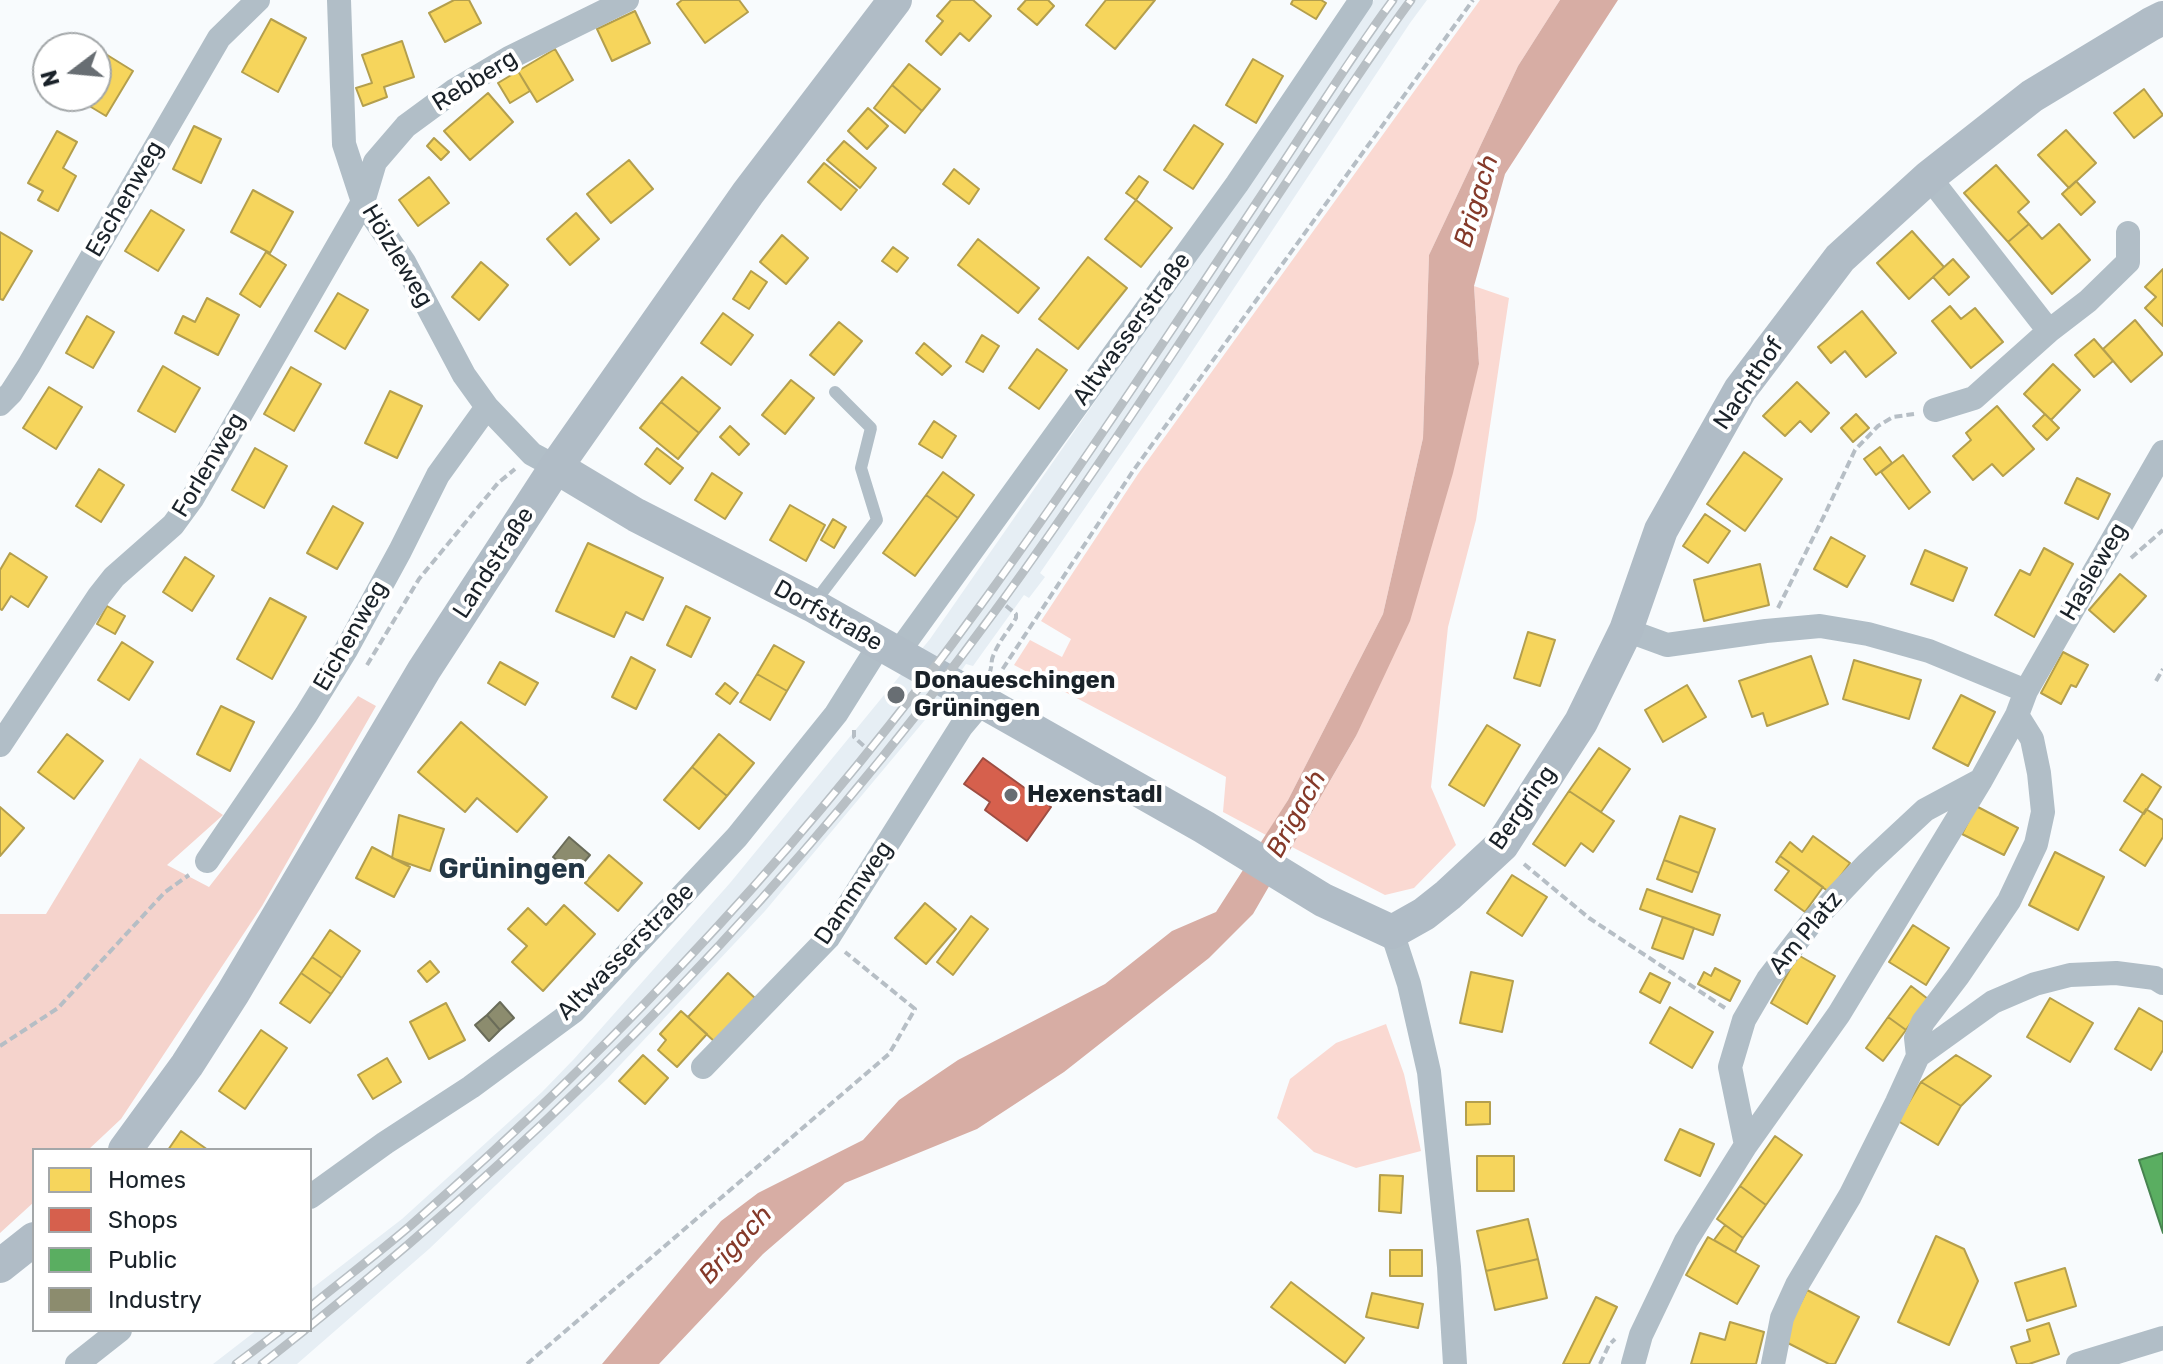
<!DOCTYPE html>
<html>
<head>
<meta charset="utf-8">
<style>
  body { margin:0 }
  #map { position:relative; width:2163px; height:1364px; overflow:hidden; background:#f8fbfd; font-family:Rubik,sans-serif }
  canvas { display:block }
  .legend { position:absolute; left:32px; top:1148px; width:280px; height:184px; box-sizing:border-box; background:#fff; border:2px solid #a3a7a9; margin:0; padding:10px 14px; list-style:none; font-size:24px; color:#1a2229 }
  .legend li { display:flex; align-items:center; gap:16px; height:40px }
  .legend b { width:40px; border:2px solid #a3a7a9 }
  .north { position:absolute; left:32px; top:32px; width:80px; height:80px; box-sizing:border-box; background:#fff; border:2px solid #a3a7a9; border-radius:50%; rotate:254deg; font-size:22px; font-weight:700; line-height:32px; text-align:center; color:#1a2229 }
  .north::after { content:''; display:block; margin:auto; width:28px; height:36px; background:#686e73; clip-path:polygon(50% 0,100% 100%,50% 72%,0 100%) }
</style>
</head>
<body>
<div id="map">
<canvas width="2163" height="1364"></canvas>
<ul class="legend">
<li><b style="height:22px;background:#f6d55c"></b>Homes</li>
<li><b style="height:22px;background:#d6604d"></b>Shops</li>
<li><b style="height:22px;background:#5aae61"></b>Public</li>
<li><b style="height:22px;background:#8c8c6e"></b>Industry</li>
</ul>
<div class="north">N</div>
</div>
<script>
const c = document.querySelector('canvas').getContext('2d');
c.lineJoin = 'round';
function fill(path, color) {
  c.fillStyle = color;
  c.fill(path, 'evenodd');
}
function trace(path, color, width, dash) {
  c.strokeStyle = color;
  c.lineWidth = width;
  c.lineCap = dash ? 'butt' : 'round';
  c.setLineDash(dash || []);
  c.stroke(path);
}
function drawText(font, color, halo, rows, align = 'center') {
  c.font = font + ' Rubik,sans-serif';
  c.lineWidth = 8;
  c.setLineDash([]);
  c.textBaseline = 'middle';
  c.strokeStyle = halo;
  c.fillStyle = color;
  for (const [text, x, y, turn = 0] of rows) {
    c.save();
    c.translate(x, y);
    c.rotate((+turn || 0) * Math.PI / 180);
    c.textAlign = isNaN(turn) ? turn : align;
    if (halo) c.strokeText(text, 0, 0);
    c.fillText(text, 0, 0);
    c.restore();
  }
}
fill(new Path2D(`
  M1374,0H1427L1410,23L1171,383L1040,573L1045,577L1029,598L1024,595L973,666L966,664L940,702L765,911L607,1079L429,1249L297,1364H213L257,1330H310V1290L402,1219L542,1092L574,1059L730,883L930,639Z`), '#e6eef4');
fill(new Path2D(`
  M1480,0H1560L1518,66L1429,255L1423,438L1383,614L1288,800L1266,835L1223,812L1226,777L1014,665L1030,640L1062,657L1071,639L1041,621L1138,474Z
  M1474,286L1509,298L1476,520L1448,627L1431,787L1456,845L1414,888L1385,895L1292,847L1356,736L1479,364Z
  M1386,1024L1404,1074L1421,1151L1356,1168L1314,1152L1277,1118L1290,1079L1336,1043Z`), '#fad9d2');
fill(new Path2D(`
  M358,696L376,706L262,906L121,1119L88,1150H34V1202L0,1233V914H46L140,758L223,815L167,865L209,887Z`), '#f5d3cc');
fill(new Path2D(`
  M1560,0H1618L1505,174L1474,286L1479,364L1453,473L1410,621L1356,736L1253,914L1209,958L1064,1072L977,1129L845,1183L763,1254L659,1364H602L721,1221L758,1193L863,1140L899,1100L958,1060L1105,984L1172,931L1216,912L1288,800L1383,614L1423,438L1429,255L1518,66Z`), '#d7ada4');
const homes = new Path2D(`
  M454,0H469L481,23L445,42L429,13Z
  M682,0H739L748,12L705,43L677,4Z
  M951,0H973L991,16L969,41L960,33L941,55L926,41L943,21L937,16Z
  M1026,0H1048L1054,6L1037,25L1018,9Z
  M1106,0H1155L1115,49L1086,25Z
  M1293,0H1321L1326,3L1316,19L1291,4Z
  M635,11L650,43L612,61L597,29Z
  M271,19L306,38L278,92L242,72Z
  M402,41L414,77L384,87L387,97L363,106L356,88L372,83L362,55Z
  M555,49L573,80L537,102L518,71Z
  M104,53L133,71L106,116L76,98L77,96H96V66Z
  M1253,59L1283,76L1256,123L1226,105Z
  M909,64L940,89L922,111L892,85Z
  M518,71L530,91L510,103L498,83Z
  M892,85L922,111L905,133L874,108Z
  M2144,89L2163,115L2134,138L2114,113Z
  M488,93L513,122L470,160L444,131Z
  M868,108L888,126L867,149L848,131Z
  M1194,125L1223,144L1193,189L1164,170Z
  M194,126L221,139L201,183L173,169Z
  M2066,130L2096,163L2069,188L2038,155Z
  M57,131L77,142L63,168L76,176L58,211L38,200L43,191L28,183Z
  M434,138L449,152L441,160L427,146Z
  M844,141L876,168L860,188L827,160Z
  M629,160L653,189L611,223L587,194Z
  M824,163L857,190L841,210L808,182Z
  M1996,165L2029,202L2018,212L2029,224L2008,242L1964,193Z
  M954,169L979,189L969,204L943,184Z
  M1139,176L1148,182L1136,200L1126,193Z
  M429,177L449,203L418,226L399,200Z
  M2076,181L2095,202L2081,215L2062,194Z
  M253,190L293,212L270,253L231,232Z
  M1136,200L1172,228L1141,267L1105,239Z
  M151,210L184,230L158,271L125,251Z
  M576,213L599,239L570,265L547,239Z
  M2029,224L2042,239L2059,224L2090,260L2052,294L2008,242Z
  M1912,231L1944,267L1909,299L1877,263Z
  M0,232L32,251L3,300L0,299Z
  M782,235L808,258L786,284L760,262Z
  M978,239L1039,288L1018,313L958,265Z
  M893,247L908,258L897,272L882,261Z
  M266,252L286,265L260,307L240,294Z
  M1088,257L1127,288L1078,349L1039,319Z
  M1953,259L1969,277L1949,295L1933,277Z
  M481,262L508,285L479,320L452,297Z
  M2163,269V326L2145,308L2156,297L2145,287Z
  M751,271L767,282L749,309L733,299Z
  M338,293L368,310L345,349L315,331Z
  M207,298L239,315L218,355L175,333L183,316L195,322Z
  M1950,306L1961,319L1975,308L2003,342L1971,368L1932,321Z
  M1862,311L1896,353L1866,377L1845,351L1831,363L1818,347Z
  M723,313L753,335L731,365L701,343Z
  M87,316L114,332L93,368L66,353Z
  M2135,320L2163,354L2131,382L2103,349Z
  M839,322L862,341L834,375L810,355Z
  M982,335L999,346L983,372L966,362Z
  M2094,339L2113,361L2094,377L2075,355Z
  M924,343L951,366L942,375L916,353Z
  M1037,349L1067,370L1039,409L1009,388Z
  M2053,364L2080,390L2051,420L2024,394Z
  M163,366L200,388L175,432L138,411Z
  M291,367L321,384L294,431L264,414Z
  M682,377L720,408L699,433L661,402Z
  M791,380L814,398L785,434L762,415Z
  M1797,382L1829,413L1811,432L1800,421L1785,436L1763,416Z
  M49,387L82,407L56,449L23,428Z
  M390,391L422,406L397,458L365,443Z
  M661,402L699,433L678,459L640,428Z
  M1997,406L2034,449L2003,476L1992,464L1973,480L1953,456L1971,440L1966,433Z
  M1856,414L1869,428L1853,442L1841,428Z
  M2045,414L2059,428L2047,440L2033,426Z
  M934,421L956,436L942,458L919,444Z
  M730,426L749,444L739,455L720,437Z
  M1880,447L1892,463L1876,475L1864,459Z
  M255,448L287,466L264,508L232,490Z
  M657,448L683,468L670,484L645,464Z
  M1744,452L1782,479L1745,531L1707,504Z
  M1903,455L1930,492L1909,509L1881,472Z
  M99,469L124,485L101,522L76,506Z
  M943,472L974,495L958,518L926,495Z
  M712,473L742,493L725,519L695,500Z
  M2077,478L2110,494L2098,519L2065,503Z
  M926,495L958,518L915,576L883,553Z
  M790,505L825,525L806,561L770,540Z
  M333,506L363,523L337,569L307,553Z
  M1705,514L1730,531L1708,563L1683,546Z
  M833,519L846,527L834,548L821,540Z
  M1831,537L1865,556L1847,587L1814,569Z
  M588,543L663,578L643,620L626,612L614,637L556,611Z
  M2044,548L2073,564L2034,637L1995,615L2020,570L2030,575Z
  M1925,550L1967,568L1953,601L1911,584Z
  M10,553L47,577L28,607L11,596L2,610L0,609V570Z
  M185,557L214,576L192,611L163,592Z
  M1760,564L1769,605L1704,621L1694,580Z
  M2120,574L2146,596L2114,632L2089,610Z
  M270,598L306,617L272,679L237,659Z
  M107,606L125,616L115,634L97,624Z
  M686,606L710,618L691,657L667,645Z
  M1528,632L1555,640L1540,686L1514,678Z
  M122,642L153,662L129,700L98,680Z
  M774,645L804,662L787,691L757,674Z
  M2063,652L2088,665L2076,687L2071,685L2061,704L2041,693Z
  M1811,656L1828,704L1767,726L1763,713L1752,717L1739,681Z
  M631,657L655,670L636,709L612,697Z
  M1854,660L1921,680L1909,719L1843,699Z
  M500,662L538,683L525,705L488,683Z
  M757,674L787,691L770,720L740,702Z
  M725,683L738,693L730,704L716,694Z
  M1687,685L1706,717L1663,742L1645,710Z
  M1961,695L1995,712L1968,766L1933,748Z
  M221,706L254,722L230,771L197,754Z
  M461,722L547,797L517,832L477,798L465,812L418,772Z
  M1487,725L1520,745L1484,806L1449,785Z
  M67,734L103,761L74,799L38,772Z
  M719,734L754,763L727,796L692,767Z
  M1599,748L1630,769L1601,812L1569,791Z
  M692,767L727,796L699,829L664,800Z
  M2142,774L2161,787L2144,814L2124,801Z
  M1569,791L1614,821L1593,852L1581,843L1565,866L1533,844Z
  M1976,806L2018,828L2004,855L1962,834Z
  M0,807L24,828L0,856Z
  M2146,809L2163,820V837L2145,866L2120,850Z
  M399,815L444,829L430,871L392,858Z
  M1680,816L1715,829L1699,873L1664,860Z
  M1813,836L1850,863L1829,892L1780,856L1790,842L1802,852Z
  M372,847L410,867L394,897L356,878Z
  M2055,852L2104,877L2078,930L2029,905Z
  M609,855L642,883L618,911L585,883Z
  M1780,856L1823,887L1805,912L1775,890L1789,871L1776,862Z
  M1664,860L1699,873L1692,892L1657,879Z
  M1512,875L1547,897L1522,936L1487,913Z
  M1647,889L1720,915L1713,935L1640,909Z
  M925,903L956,929L926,964L895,938Z
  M564,905L595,934L543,991L512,962L527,946L508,929L528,908L546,925Z
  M971,916L988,929L953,975L937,962Z
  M1663,917L1694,928L1683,959L1652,948Z
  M1913,925L1949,948L1926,985L1889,962Z
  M330,930L360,951L342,978L312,957Z
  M1798,955L1835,976L1807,1024L1771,1003Z
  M312,957L342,978L331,994L301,973Z
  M430,961L439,972L427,982L418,971Z
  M1715,968L1740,981L1730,1001L1698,984L1704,972L1711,976Z
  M1471,972L1513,981L1502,1032L1460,1023Z
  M301,973L331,994L310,1023L280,1003Z
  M728,973L756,999L716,1043L688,1017Z
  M1650,973L1670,983L1660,1003L1640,992Z
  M1911,986L1928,999L1906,1030L1888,1017Z
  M2050,998L2093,1023L2070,1062L2027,1037Z
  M446,1003L465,1040L429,1059L410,1022Z
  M1670,1007L1713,1032L1692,1068L1650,1043Z
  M2139,1008L2163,1022V1050L2151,1070L2115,1049Z
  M681,1011L707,1034L677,1067L658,1050L666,1040L660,1034Z
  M1888,1017L1906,1030L1883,1061L1866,1048Z
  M261,1030L287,1048L245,1109L219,1091Z
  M643,1055L668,1078L645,1104L619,1081Z
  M1956,1055L1991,1076L1961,1106L1921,1082Z
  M387,1058L401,1082L373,1099L358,1075Z
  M1921,1082L1961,1106L1938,1145L1898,1121Z
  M1466,1102H1490V1124L1466,1125Z
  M1680,1129L1714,1144L1700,1176L1665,1160Z
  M181,1131L208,1150H168Z
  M1775,1136L1802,1155L1766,1205L1740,1186Z
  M1477,1156H1514V1191H1477Z
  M1380,1175L1403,1176L1401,1213L1379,1211Z
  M1740,1186L1766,1205L1743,1238L1717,1219Z
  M1528,1219L1538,1259L1486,1271L1477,1231Z
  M1725,1225L1743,1238L1735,1252L1714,1240Z
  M1936,1236L1964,1249L1978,1281L1949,1345L1898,1322Z
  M1708,1237L1759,1266L1737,1304L1686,1275Z
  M1390,1250H1422V1276H1390Z
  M1538,1259L1547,1298L1495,1310L1486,1271Z
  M2065,1268L2076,1306L2027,1321L2015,1283Z
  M1291,1282L1364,1338L1345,1363L1271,1307Z
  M1807,1290L1859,1317L1835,1364H1829L1782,1340Z
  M1372,1293L1423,1304L1418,1328L1366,1317Z
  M1596,1297L1617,1307L1589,1364H1563Z
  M1730,1322L1764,1332L1756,1364H1691L1700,1333L1725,1340Z
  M2049,1323L2059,1354L2029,1364H2017L2011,1347L2030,1341L2027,1330Z`);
fill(homes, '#f6d55c');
trace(homes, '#b49f4d', 2);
const shops = new Path2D(`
  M983,758L1051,807L1027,841L985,810L990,802L964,784Z`);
fill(shops, '#d6604d');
trace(shops, '#9e4d42', 2);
const public = new Path2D(`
  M2163,1153V1233L2139,1160Z`);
fill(public, '#5aae61');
trace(public, '#478450', 2);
const industry = new Path2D(`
  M569,837L590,855L574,874L553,857Z
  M500,1002L514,1018L500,1030L487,1015Z
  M487,1015L500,1030L489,1041L475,1025Z`);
fill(industry, '#8c8c6e');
trace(industry, '#6a6c59', 2);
trace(new Path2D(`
  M2131,558L2163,530
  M1778,608L1824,516L1855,450L1878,426L1893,417L1914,414
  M367,665L419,579L498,483L515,469
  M989,674C993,666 990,661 994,654C999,641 1009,630 1016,618V614L1005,605
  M996,679L1133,471L1473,0
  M2156,681L2163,669
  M854,730V737L865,747
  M1524,864L1589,918L1725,1008
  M0,1046L58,1008L165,892L189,875
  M527,1364L889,1054L915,1009L845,952
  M1600,1364L1609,1345L1615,1339`), '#b6bec5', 4, [8, 4]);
trace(new Path2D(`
  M814,603L877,520L861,468L871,428L835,392`), '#b1bec7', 12);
trace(new Path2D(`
  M339,0L344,144L363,202L404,262L464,375L487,407L532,454L556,467
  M1929,177L2049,331L1974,398L1935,410
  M2049,331L2088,301L2128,262V233
  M0,404L11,393L29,365L219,38L258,0
  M1626,630L1667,645L1766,631L1820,626L1868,634L1929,651L2026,691
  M897,654L1237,184L1361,0
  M0,745L99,596L114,577L173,525L192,499L363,202L375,162L406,126L455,90L509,58L627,0
  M207,861L306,715L346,650L400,551L438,475L487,407
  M1392,932L1409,984L1429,1072L1449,1267L1455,1364
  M1918,1056L1993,1002L2035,984L2070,975L2116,973L2155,978L2163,983
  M703,1067L828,938L961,727L982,702
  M1746,1145L1730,1067L1744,1020L1768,979L1811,923L1867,864L1925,810L1979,781
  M310,1197L385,1143L471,1087L574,1011L737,837L836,714L880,644
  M77,1364L120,1330
  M1633,1364L1641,1335L1686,1241L1746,1145L1839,1014L1981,780L2017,715L2026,691L2163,452
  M1773,1364L1782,1318L1797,1285L1850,1196L1897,1102L1918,1056L1916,1038L1923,1022L1958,976L2009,901L2036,844L2043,812L2039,773L2032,739L2017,715
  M2078,1364L2163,1338`), '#b1bec7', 24);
trace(new Path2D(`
  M556,467L636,515L812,605L1204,827L1323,900L1392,932L1424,914L1448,895L1502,845L1581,722L1626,630L1661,530L1740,390L1840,258L1929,177L2032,96L2151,24L2163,18
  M125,1150L187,1065L233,993L424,670L556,467L748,193L895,0
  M0,1266L34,1239`), '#b0bcc6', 34);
const rail = new Path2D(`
  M310,1307C343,1280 377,1254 410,1226C623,1040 817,831 983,602C1084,464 1178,320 1273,178C1313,118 1351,57 1393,0
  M310,1326C568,1119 799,879 995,611C1092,478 1182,339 1274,201C1319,134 1363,65 1411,0
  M236,1364L281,1330
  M262,1364L305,1330`);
trace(rail, '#b8bfc4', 9);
trace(rail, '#fff', 6, [18]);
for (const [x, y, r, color] of [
  [896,695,10,"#686e73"],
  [1011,795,8,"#686e73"]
]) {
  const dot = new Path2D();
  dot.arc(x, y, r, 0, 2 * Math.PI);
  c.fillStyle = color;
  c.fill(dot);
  trace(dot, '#fff', 3);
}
drawText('24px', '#1a2229', '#fff', [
  ["Rebberg",475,81,-32],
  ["Eschenweg",125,199,-60],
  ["Hölzleweg",397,256,59],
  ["Altwasserstraße",1132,329,-54],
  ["Nachthof",1749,384,-56],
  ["Forlenweg",209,465,-59],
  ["Landstraße",494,563,-57],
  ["Hasleweg",2094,572,-60],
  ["Dorfstraße",828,616,29],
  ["Eichenweg",351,636,-60],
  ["Bergring",1523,808,-55],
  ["Dammweg",854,893,-56],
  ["Am Platz",1806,933,-50],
  ["Altwasserstraße",626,952,-45]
]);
drawText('bold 24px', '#1a2229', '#fff', [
  ["Donaueschingen",914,681],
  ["Grüningen",914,709],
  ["Hexenstadl",1027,795]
], 'left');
drawText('italic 26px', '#853a2a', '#fff', [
  ["Brigach",1477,201,-73],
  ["Brigach",1297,814,-61],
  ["Brigach",736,1245,-48]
]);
drawText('bold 28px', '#233644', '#fff', [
  ["Grüningen",512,870]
]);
</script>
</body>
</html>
